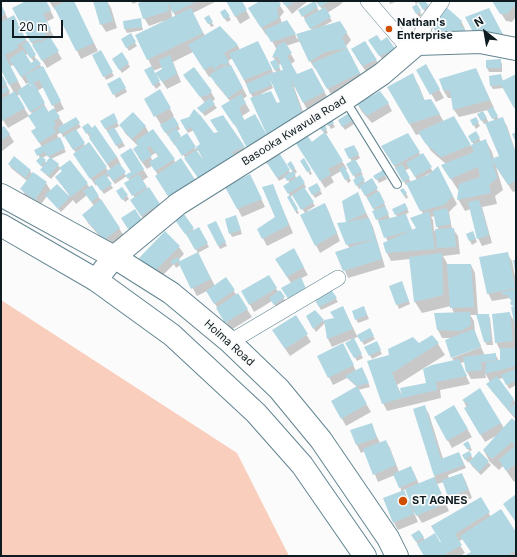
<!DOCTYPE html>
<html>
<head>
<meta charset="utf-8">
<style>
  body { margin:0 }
  #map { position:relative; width:517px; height:557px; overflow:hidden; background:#fbfbfb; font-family:Inter,sans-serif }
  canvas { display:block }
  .frame { position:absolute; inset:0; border:2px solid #0e1c21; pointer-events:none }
  .north { position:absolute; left:465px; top:12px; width:40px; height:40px; -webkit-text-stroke:3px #fbfbfb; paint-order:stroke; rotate:329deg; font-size:11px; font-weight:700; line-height:16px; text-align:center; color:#0e1c21 }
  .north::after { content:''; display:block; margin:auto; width:14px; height:18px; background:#0e1c21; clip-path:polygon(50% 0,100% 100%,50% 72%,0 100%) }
  .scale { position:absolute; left:12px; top:20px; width:51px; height:18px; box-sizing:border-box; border:2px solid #0e1c21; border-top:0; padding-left:5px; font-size:12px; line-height:14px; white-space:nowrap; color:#0e1c21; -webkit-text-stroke:3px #fbfbfb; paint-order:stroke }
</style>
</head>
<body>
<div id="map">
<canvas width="517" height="557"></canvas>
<div class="frame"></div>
<div class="north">N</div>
<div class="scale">20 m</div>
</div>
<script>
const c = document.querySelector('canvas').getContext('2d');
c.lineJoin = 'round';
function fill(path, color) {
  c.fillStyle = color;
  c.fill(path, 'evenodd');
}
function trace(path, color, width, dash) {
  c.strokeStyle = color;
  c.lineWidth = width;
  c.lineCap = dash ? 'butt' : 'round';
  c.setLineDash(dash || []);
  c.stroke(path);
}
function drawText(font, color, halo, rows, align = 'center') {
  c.font = font + ' Inter,sans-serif';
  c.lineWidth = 3.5;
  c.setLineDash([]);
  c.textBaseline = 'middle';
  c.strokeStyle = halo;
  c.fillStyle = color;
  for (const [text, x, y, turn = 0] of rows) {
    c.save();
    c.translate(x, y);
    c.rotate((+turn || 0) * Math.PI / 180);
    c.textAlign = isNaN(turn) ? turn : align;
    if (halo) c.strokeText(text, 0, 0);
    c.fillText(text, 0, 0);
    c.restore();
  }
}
fill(new Path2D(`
  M1,300L237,453L289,556H1Z`), '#f9cebd');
fill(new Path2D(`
  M28,1H46L54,18L46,22L54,37L50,39L62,59L47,68L32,43Z
  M49,1H73L98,51L81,59L56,9L55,10Z
  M94,1H107L111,8L117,28L106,32L101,24Z
  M131,1H139L133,4Z
  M147,1H166L167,3L172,1H217L193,13L205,36L219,28L238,46L240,50H262L274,74L277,73L271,63L275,60L273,57L277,50L268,34L266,35L254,16L262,1H277L284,12L280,17L282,23L295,34L297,39L312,30L300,11L314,2L319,11L322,9L315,1H344L340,5L327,13L332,21L322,27L346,32L351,40L346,46L364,81L332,96L316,68L315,69L310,61L301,41L286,46L295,61L291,64L297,76L311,69L329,100L308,111L295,87H294L309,128L274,149L291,174L293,172L289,164L291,163L297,172L294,174L297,179L300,177L306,187L304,189L315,206L307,211V212L325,204L329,212L340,241L320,253L316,245L305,213L293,195L290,197L299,213L297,214L288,198L290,196L285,186L290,183L286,177L279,181L268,163L266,164L261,156L240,132L227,114L230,101L215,83L211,76L209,77L193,52L173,62L181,82L167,89L161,80L163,69V67L153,71L161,85L156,89L145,71L152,67L148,59L164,23L163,21L149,26L144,18ZM171,8L176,17L172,18L171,9ZM233,58L253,98L270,142L245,121L242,116L250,111L243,99L247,96L228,61ZM282,64L285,70L281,71L278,65ZM272,80L282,102L277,104L261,94L273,88L270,81Z
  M227,1H241L250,18L240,24Z
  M282,1H308L292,14Z
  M389,1H398L390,4Z
  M414,1H424L430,10L426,13L419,1L416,4Z
  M493,1H516V17L512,22L506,21Z
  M1,6L8,19L14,16L36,59L47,75L64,109L56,113L64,125L75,119L81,127L76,130L85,146L106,168L109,172L111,170L83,127L92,129L95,127L117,157L121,165L120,166L126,176L132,172L131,150L148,177L142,181L148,189H149L164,212L146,223L136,208L135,198L126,183L130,181L127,176L115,184L109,176L106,178L113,188L104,194L97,184L96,186L79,162L76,153L65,136L63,137L61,132L57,135L66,152L51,159L58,165L60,168L70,161L90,188L92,187L119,228L124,236L109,247L88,223L83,215L94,206L87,195L76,204L73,200L61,212L47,196L39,207L26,197L22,189L27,181L11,168L9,164L30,171L32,174L46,183L51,191L68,196L69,195L56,177L63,172L61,168L51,179L44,173L42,170L43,168L37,161L40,158L36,150L42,147L37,139V129L29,116L8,128L1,117V74L10,92L9,93L10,95L14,93L1,68ZM28,54L34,62L30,64L25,55ZM14,65L26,84L30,82L32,86L22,89L10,66ZM44,87L55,109L49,113L37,91ZM20,94L32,114L29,116L17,96ZM48,155L50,159L47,164L42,158Z
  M416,6L422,15L419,17L413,8Z
  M225,10L231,20L227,22L221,13Z
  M208,17L214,26L211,27L206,18Z
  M140,19L143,30L127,33L125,29L124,22Z
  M461,21L465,29V32L444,46Z
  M130,35L137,46L129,51L122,40Z
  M369,40L381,42L397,54L382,59Z
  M365,42L381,68L367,73L356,57Z
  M101,52L114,76L106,80L93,55Z
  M122,53L130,67L122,73L113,59Z
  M500,60L502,64V72H489L487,68V61Z
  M426,66L444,98L436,102L418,70Z
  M476,69L494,108H493L499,120L502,118L507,126L516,153V191L513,192L496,167L503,190L495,196L497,204L482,207L492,243L482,246L478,238L471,209L465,211L458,199L459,189L458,190L449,176L446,164L431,151L420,134L416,135L388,87L412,75L419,86L425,101L431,100L444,122L454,117L470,146L474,145L469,137L476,133L481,142L486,141L492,152L494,159L501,157L486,123L484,124L478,114L483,112L489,123L495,121L488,110L459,117L454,110L452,98H448L443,90Z
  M184,75L211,92L215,99L212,102L217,108L205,116L198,108L205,103Z
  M501,75L503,81L516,75V110L504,88L493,89L491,86Z
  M120,78L127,92L116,98L109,84Z
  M160,91L174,116H173L180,129L177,131L181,138L187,135L195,149L202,144L194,130L188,133L181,121L214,135L219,133L211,121L223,117L249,155L204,185L176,144L174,145L169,135L168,136L145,99ZM198,150L203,159H202L196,152Z
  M388,103L392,111L372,123L362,112L358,105Z
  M113,115L119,126L114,129L125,146L119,149L101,122Z
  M349,115L354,124L345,130L339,121Z
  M475,118L480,126L476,129L471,120Z
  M331,120L335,127L331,129L327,122Z
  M121,126H145L149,133L152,130L176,163L158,175L152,166L147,169L138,157V146L125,133ZM156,153L158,157L153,161L150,156Z
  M324,126L328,133L325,134L347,169L345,170L351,181L348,183L341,171L331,177L334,182L325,188L301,150L324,133L321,127Z
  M1,128L9,134L14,142L1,152Z
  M408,134L421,156L423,155L433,172L442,175L457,204L449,212L452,229H453L458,236L460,254L443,256L448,265H471L475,273L478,315H488L490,318L493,345H487L485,342L477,315H470L474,321L475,332L481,346L452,356L453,338H442L438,330L435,314L454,313L451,306L422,313L415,302L410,259L391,261L387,253L388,242L374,212L375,211L361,188L359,189L354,180L356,179L347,164L352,162L346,150L354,146L360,158L355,161L363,175L361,176L365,183L372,180L386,207H385L390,219L397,217L394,210L404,204L409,212L405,215L413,231L417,229L423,214L408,184L406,185L387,154ZM410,168L417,180L411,182L404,171ZM432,172H433L423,178V177ZM435,216L437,226L439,230L434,231L433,220L431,217Z
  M304,160L312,174L310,175L302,161Z
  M383,172L387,179L379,183L375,176Z
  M254,183L265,207L242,217L227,188Z
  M317,184L322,194L315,198L309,189Z
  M403,189L408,197L406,199L401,190Z
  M357,194L373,227L385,267L348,278L337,253L350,249L347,244V222L344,202Z
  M120,195L127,196L129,199L125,202Z
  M283,210L293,233L267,246L258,229L277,218Z
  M135,211L143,224L131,232L123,218Z
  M184,215L194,231L198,229L209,247L198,253L215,286L226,279L237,296L238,295L252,317L231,330L207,291L197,296L180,265L176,268L174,264L159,279L145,266L140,258L179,247L184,254L179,259L180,262L198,253L189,237H188L178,224Z
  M237,220L242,234L232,237L230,233Z
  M209,226H217L227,246L220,249Z
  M473,233L477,242L472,245L467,235Z
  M293,249L308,275L291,283L276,260Z
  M507,253L512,261L516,282V325L514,307L510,298L492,301L488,293Z
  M268,276L279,293L286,301L277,308L272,301L254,312L243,292Z
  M403,286L410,304L399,309L390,287Z
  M330,290L338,302L321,310L313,296Z
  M343,307L357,336L369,329L375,339L364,345L359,336L353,339L363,358L357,361L347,343L351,341V339L332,347L328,339L325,323L316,332L307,317L315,311L323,321L335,319Z
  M365,310L369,319L358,323L356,319Z
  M509,313L515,322L516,348L514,349L516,352V385L509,389L504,378L498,379L516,403V420L492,391L488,384L490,382L485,373L486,378L471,379L467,372L465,362L460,363L470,384L440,390L441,398L387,411L383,403L390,355L419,344L432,337L438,344L445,355L397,385L402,396L427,383L454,361L452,358L481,347L485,356L495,354L499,361H501L500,350L496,342Z
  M295,317L311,342L290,356L278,338Z
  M376,342L382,354L372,359L366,347Z
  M347,352L356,371L364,372L370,387L358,390L371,412L346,426L332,401L357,387L347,378L333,385L329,377Z
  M480,390L504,428L516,424V480L514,482L503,466L499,470L490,462L484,451L496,436L485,442L465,409L467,408L463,400Z
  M424,406L429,414L443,459L459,453L466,468L448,475L449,479L462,474L466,482L472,498L454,505L449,497L444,482L437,484L449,511L422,523L415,512L414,513L418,522L398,530L394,523L402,492L395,475L378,482L365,451L361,453L357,445L352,431L371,424L380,443L386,441L390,448L399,472L413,471L419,484L435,477L414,409ZM406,489L411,501H409L403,490Z
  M454,406L472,437L452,448L435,417Z
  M467,442L472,450L469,452L473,459L479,453L491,465L481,475L472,466L469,461L468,463L463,455L470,451L466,448Z
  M480,498L491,517L516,534V556H474L463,539L458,542L465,553L460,556H425L412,535L419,531L425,540L440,544Z`), '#0003');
fill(new Path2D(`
  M26,1H46L51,10L43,14L51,29L45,32L47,37L40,41L39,39L31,43L12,8Z
  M66,1H74L94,43L76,51L54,7Z
  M93,1H107L113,21L100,25Z
  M144,1H167L169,11L143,19L138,3Z
  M170,1H198L173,13L167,2Z
  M226,1H242L247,10L235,17Z
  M260,1H278L281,4L277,9L279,18L261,28L248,8Z
  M281,1H295L287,7Z
  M315,1L318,7L302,17L298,10Z
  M316,1H330L320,7Z
  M420,1H425L429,6L423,10L418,2Z
  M492,1H516V9L514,6L507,14H500Z
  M1,4L6,14L1,16Z
  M417,4L421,11L416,14L412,7Z
  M445,6L462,21L460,24L470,37L439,39L432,25Z
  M325,7L331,17L310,29L304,19Z
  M191,8L203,33L147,60L135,35Z
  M489,8L506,40L475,36L465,17Z
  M225,9L230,16L224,19L220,12Z
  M14,15L26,40L17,45L18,48L5,55L18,81L9,85L1,70V22Z
  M209,15L213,22L208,24L204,18Z
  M141,18L142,27L124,29L123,21Z
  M287,20L296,34L340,21L347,32L342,38L360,73L327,89L312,63L347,48L325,52L309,62L296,34L271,42L264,30Z
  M220,26L238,45L224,53L229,62L224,66L222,63L214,70L212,66L204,70L188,45Z
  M131,33L136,42L126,48L121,39Z
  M377,35L381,41L387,37L396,50L379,56L368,40Z
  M50,37L59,51L42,61L32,45L39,41L40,43Z
  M28,41L36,55L30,58L22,45Z
  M258,41L272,69L244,80L229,54Z
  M365,41L377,60L362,66L351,49Z
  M285,42L292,53L287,56L297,74L312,68L325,92L303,103L290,78L303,116L280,126L282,130L249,152L235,125L255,114L268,137L250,98L271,91L277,103L280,102L270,79L272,85L250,94L246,84L268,74L283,70L278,57H272L278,45Z
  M23,50L31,63L37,59L41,64L21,77L9,59Z
  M101,50L113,72L103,77L92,55Z
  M122,52L129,63L119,70L112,59Z
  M170,55L177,74L162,82L156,74L160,81L153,86L144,70L152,66L155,73L162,69L159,60Z
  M276,59L280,67L275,71L270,62Z
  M501,59V68H486V60Z
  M426,64L440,89L430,95L416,70Z
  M231,65L243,88L228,98L209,75L220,68Z
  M43,66L61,101L52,106L39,80L30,85V86L34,83L45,103L30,112L17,91L29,83L25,75Z
  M194,67L212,91L208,95L200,97L183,75Z
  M476,68L490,100L453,110L450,91L443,90L439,79Z
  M1,73L7,84L1,87Z
  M413,73L424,100L431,99L440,114L409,124L387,87Z
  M501,74L502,81L516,74V107L514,108L501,85L490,86L489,76Z
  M120,77L126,88L113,95L107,84Z
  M7,86L9,91L1,95V89Z
  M160,89L171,108L154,117L144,99Z
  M15,91L25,108L2,121L1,119V99Z
  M380,91L389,103L367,116L357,104Z
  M241,94L246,103L239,108L244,120L234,125L221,106Z
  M210,98L215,104L202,113L197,108Z
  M44,105L48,112L54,108L60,117L54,121L56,125L53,127L56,132L39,143L31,131L36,128L28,116Z
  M493,107L498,116L492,119L487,110Z
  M194,109L201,116L214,133L218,132L210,120L223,115L245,147L232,152L237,159L210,170L198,178L184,158L196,150L206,163L196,147L200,144L191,127L186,130L180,120L189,117Z
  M483,111L487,118L481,121L477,114Z
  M133,112L146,126L132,139L119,125Z
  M114,113L118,122L105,129L100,121Z
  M349,113L353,120L342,127L338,120Z
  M454,116L471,145L441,157L425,143L418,132Z
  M76,117L80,123L61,134L57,128Z
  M174,117L179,125L165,133L160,125Z
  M476,117L479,122L473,126L470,120Z
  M503,117L516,154V181L508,185L491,159L499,156L485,123Z
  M331,118L334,123L328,126L326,121Z
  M88,123L92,128L95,125L117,157L107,164L89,138L91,137L88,132L86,134L82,127Z
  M324,124L327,129L322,131L319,127Z
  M4,126L10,134L1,141V128Z
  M114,127L123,142L116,146L107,131Z
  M176,128L181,136L172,142L167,134Z
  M76,129L85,143L73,150L64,136Z
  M153,129L175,159L155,171L149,162L159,156L157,153H155L150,146L147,148L152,156L142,162L133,149L138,145L136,141Z
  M476,131L480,138L472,143L468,136Z
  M325,132L343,161L328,169L331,174L320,181L295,142L307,135L312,142Z
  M516,132V143L512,134Z
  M187,133L196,147L182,156L173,142Z
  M408,133L420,152L394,166L381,146Z
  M60,137L65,148L48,157L45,152L37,156L34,150Z
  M486,139L497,178L489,185L491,193L457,200L459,184L480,177L478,167L450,179L441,165L474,152L471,145Z
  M89,142L107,167L90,179L73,154Z
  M354,145L359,154L349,159L344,149Z
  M131,148L144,169L128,179L125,175L131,172L120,155Z
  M423,153L432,167L415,177L406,163Z
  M280,154L290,170L277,178L267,163Z
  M14,156L31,170L25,178L8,164Z
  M41,156L46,160L41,166L36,161Z
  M50,157L59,164L49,176L40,170Z
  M181,158L196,181L169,198L155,176Z
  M304,158L311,170L307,172L300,161Z
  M355,159L362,171L353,176L346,164Z
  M70,160L88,183L71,197L55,177L62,171L59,168Z
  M291,161L295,168L292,171L287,164Z
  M119,163L126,172L113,181L106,172Z
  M402,164L410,178L403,182L395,168Z
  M344,166L350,177L345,180L339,169Z
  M438,166L453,196L444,205L420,211L406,183L428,175Z
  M383,170L386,175L376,180L373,176Z
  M293,171L296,175L287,181L284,176Z
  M33,172L47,182L35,200L20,189Z
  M105,174L112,184L101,191L94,181Z
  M139,174L147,187L132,196L124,183Z
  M250,174L262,199L237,209L225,187Z
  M361,174L365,180L356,186L353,180Z
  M300,175L305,183L288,194L283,186Z
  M372,178L378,188L365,196L359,186Z
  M317,183L321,190L312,195L308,188Z
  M57,184L70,197L58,209L45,195Z
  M273,184L289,225L262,239L257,229L275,217L262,187Z
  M92,185L99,196L91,202L83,191Z
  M122,187L128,195L122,200L116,191Z
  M149,187L160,204L141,216L130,200Z
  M304,187L314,202L301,210L292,195Z
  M403,188L407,193L404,196L400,190Z
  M379,191L385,203L373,209L367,198Z
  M358,192L366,213L346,222L369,218L376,239L346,245L337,223L346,222L342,201Z
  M290,195L298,209L295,211L287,197Z
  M101,199L120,228L104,240L82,215Z
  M479,200L489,235L477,239L468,202Z
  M325,203L337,233L315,246L300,215Z
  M405,203L408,209L395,215L392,209Z
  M385,206L389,214L376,220L372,211Z
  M447,208L451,224L436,227L433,211Z
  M135,209L142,220L128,229L121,218Z
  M429,211L435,249L386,253L383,243L412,230L384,238L378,221L406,214L412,230L416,228L410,218Z
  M184,214L194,228L185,234L175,220Z
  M236,215L241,230L229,234L225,219Z
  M216,221L226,242L218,246L207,225Z
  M199,227L208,243L195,250L186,234Z
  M454,228L456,247L437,248L435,229Z
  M165,231L180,246L154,272L139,258Z
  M473,231L476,239L469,241L466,234Z
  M376,239L382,259L343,271L335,252Z
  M294,248L304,267L287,277L275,259Z
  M198,252L211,279L191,289L178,262Z
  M508,252L515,288L487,294L479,257Z
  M442,253L443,295L414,302L409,257Z
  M178,257L180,260L173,265L171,261Z
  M513,260H516V271H515Z
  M447,264H471L474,307L450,308Z
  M269,275L277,288L249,305L241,291Z
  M226,277L235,290L214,304L206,291Z
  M301,277L307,291L289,300L281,288Z
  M402,281L409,301L396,305L389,286Z
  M330,288L337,298L319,307L312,295Z
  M516,289V327H515L511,307L514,306L511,305L510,302L513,301L509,298L507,295H504L501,292Z
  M280,290L285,297L274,305L269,298Z
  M238,293L248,309L225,323L216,308Z
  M343,306L353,329L327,339L324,320L334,318L330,312Z
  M364,306L367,315L355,320L352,311Z
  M315,310L324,320L313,329L306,316Z
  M470,312L471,325L461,331L437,330L434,313Z
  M510,312L513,341L495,343L492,314Z
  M476,314H489L491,342H484Z
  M296,315L308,334L285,349L272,330Z
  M370,328L374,336L361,342L357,335Z
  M474,329L481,347L451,358L445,340Z
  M432,335L439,343L392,373L402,398L382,404L367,361L389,355L388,349L413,337L419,343Z
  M354,338L362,354L354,358L345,343Z
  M377,341L381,350L369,356L364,347Z
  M343,343L354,365L328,378L317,356Z
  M500,348H515L516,366L485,374L486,362L500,360Z
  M496,353V360L481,362L482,370L466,372L463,357Z
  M459,359L467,376L436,382L437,390L402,398L400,388L426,383L423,369L432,365Z
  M362,367L369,383L357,386L345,376Z
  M515,369L516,381L506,385L501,375Z
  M497,376L514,399L508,410L516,402V418L508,410L486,384Z
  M357,386L367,404L341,419L331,401Z
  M480,388L501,423L480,435L464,408L469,405L462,400Z
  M425,405L441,459L459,452L464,465L434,476L413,409Z
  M454,405L468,429L447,441L434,417Z
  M512,418L516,422V464L506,471L499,460L515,446L512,442L492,459L483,450Z
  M372,423L377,438L356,445L350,430Z
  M386,440L396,465L373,475L363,449Z
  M468,441L471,447L467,449L463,444Z
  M469,451L472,455L465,460L462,455Z
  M479,451L489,461L479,472L469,462Z
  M411,466L417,480L399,488L393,474Z
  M462,473L468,490L448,497L442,480Z
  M434,477L446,503L416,516L405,489Z
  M404,490L414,514L393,523L383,498Z
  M516,494V520L515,521L503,504Z
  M481,497L490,512L455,534L462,545L442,556H424L417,544L435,533L440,542H441L431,526Z
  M501,509L516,532V550L507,556H464L471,552L460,536Z
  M419,530L424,537L416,542L411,535Z`), '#b1d7e3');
const lane = new Path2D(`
  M345,100L397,184`);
const street = new Path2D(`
  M368,1L410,50
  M417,44L426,23L442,1
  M230,342L338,278`);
const secondary = new Path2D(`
  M96,280L114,257L178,204L345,99L382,74L417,44L480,42L516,49`);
const primary = new Path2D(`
  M1,195L114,257L171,293L230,342L279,389L321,440L388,538L397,556
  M1,225L96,280L172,335L256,413L302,465L365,556`);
trace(lane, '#628590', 10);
trace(street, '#628590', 16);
trace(secondary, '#628590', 24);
trace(primary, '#628590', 24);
trace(lane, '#fff', 8);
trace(street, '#fff', 15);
trace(secondary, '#fff', 22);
trace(primary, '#fff', 22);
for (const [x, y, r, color] of [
  [389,29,4,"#d14d00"],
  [403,501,5,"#d14d00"]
]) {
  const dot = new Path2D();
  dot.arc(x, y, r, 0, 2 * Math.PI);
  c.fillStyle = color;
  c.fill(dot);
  trace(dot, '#fbfbfb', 1.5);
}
drawText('bold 11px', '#0e1c21', '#fbfbfb', [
  ["Nathan's",397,23],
  ["Enterprise",397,36],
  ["ST AGNES",412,501]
], 'left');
drawText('11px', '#0e1c21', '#fbfbfb', [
  ["Basooka Kwavula Road",294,131,-32],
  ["Hoima Road",229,343,42]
]);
</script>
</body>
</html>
